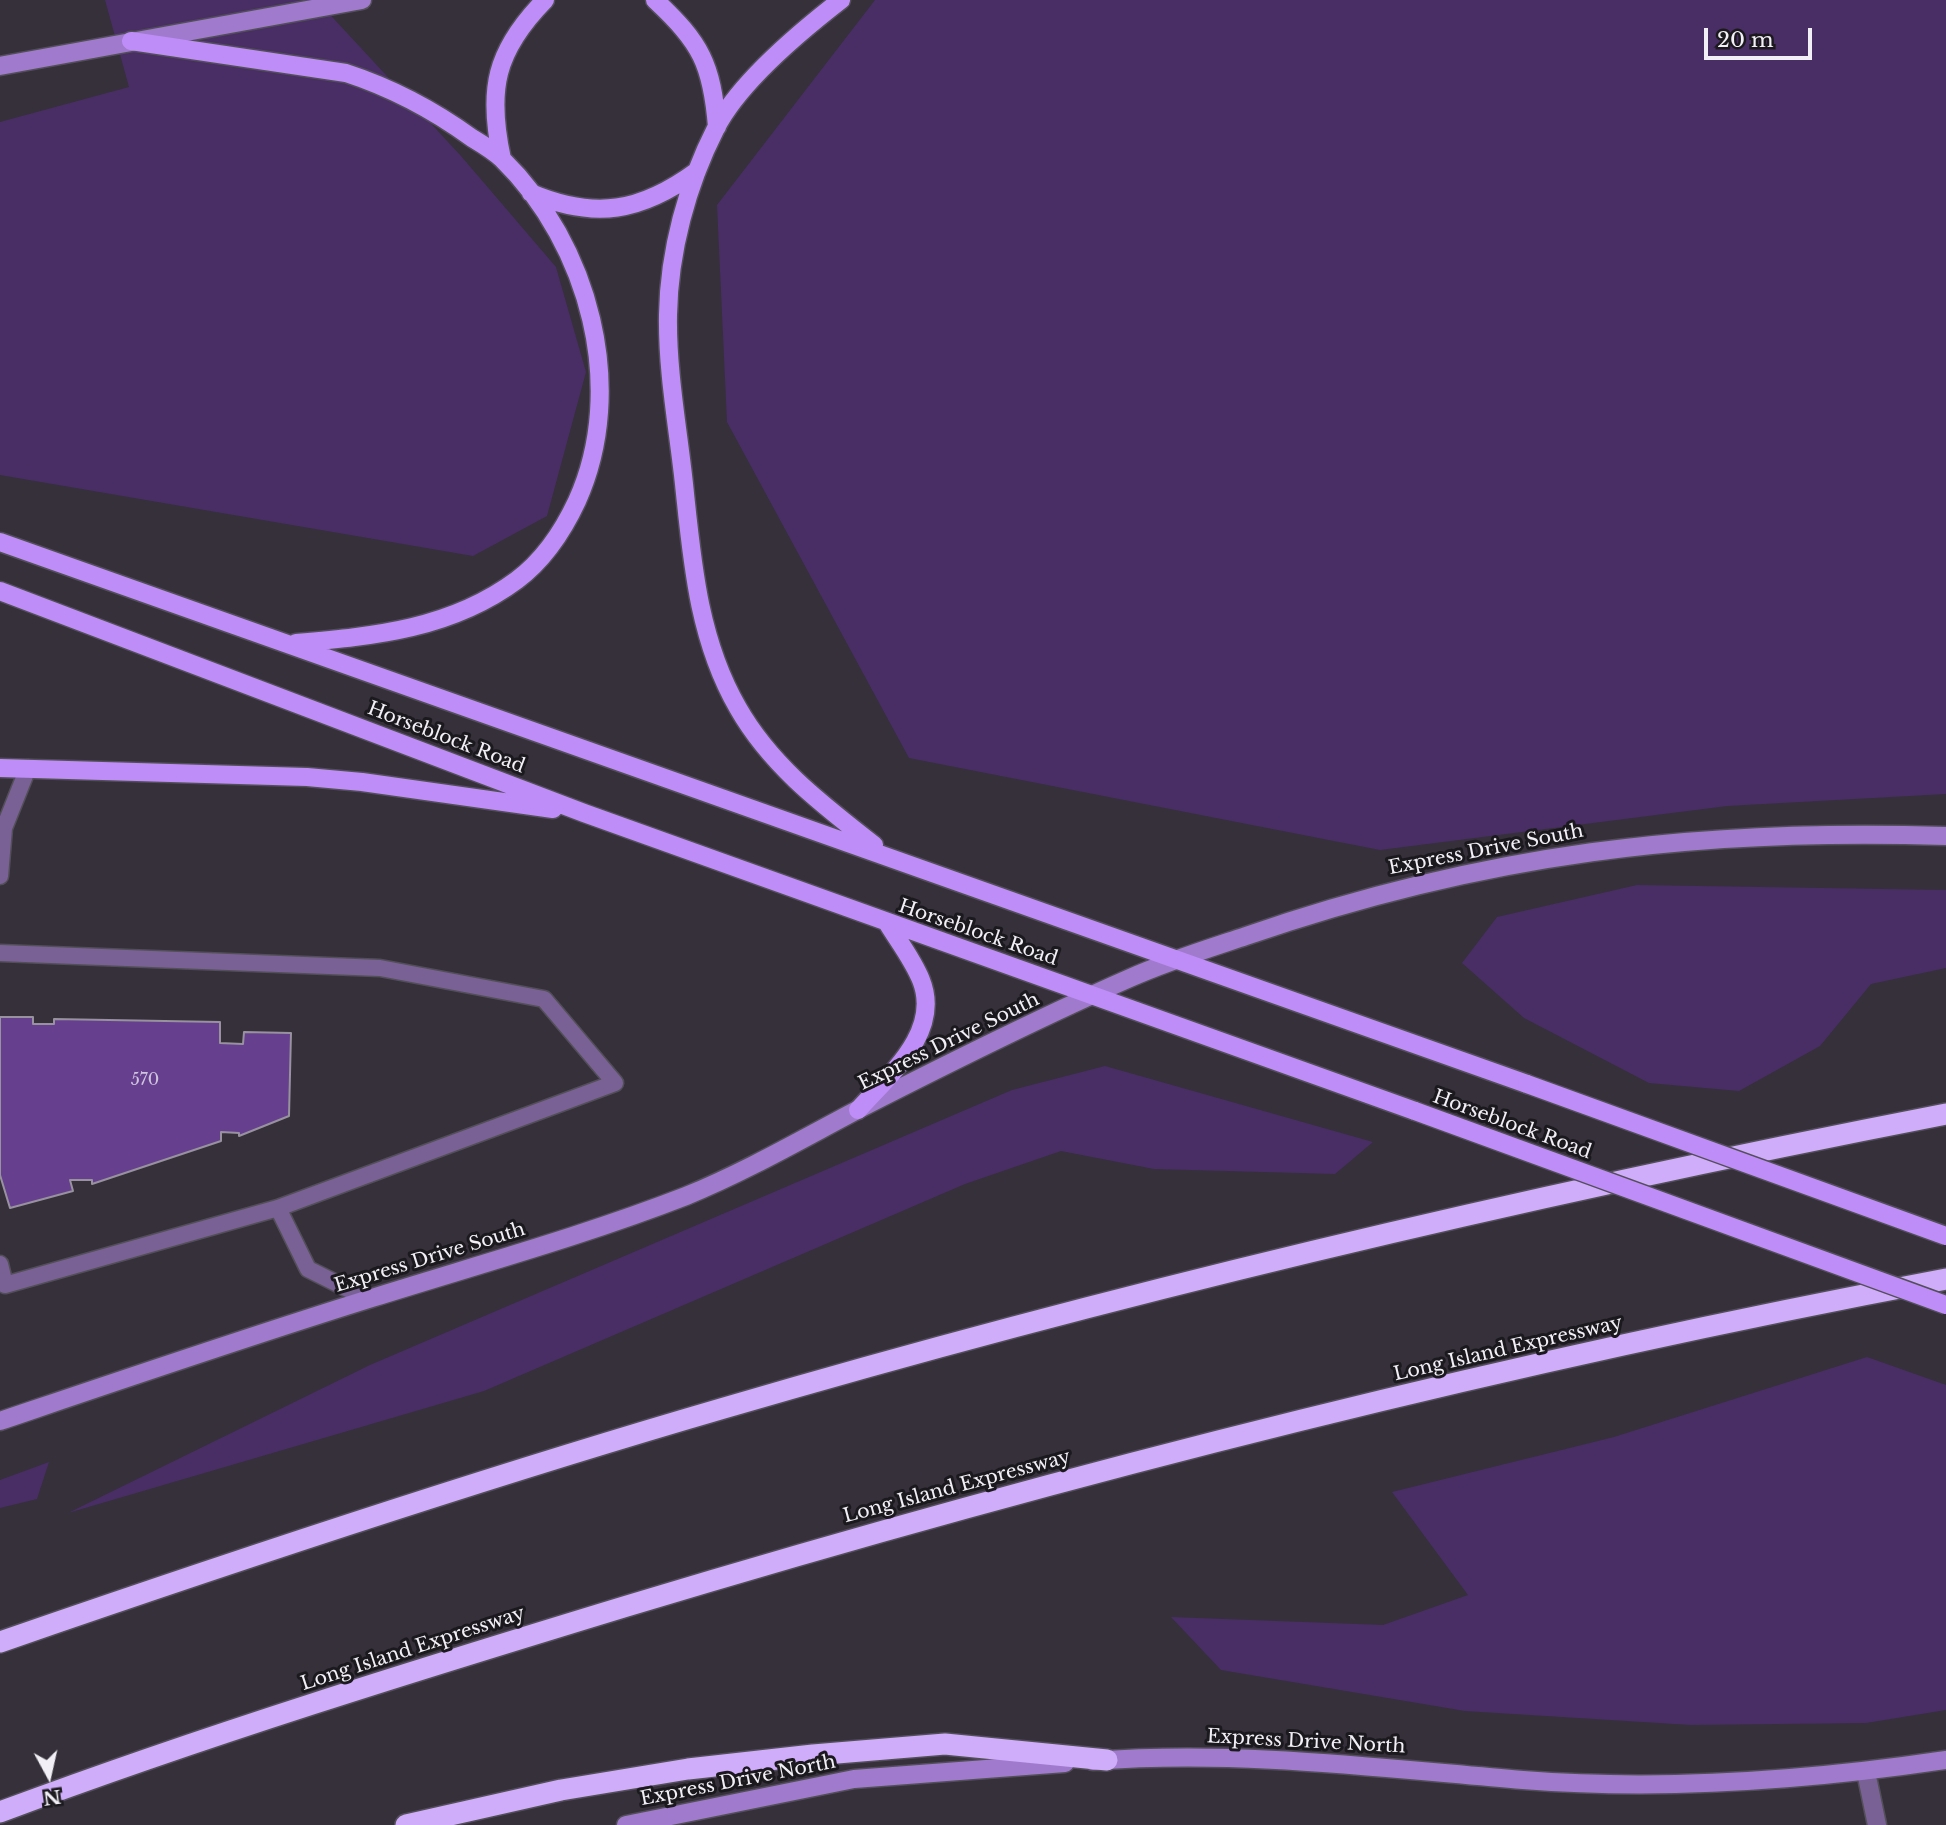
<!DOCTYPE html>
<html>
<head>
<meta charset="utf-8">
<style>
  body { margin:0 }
  #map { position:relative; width:1946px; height:1825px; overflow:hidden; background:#35303a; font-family:"Libre Baskerville",serif }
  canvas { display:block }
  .north { position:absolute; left:14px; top:1741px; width:70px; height:70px; -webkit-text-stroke:5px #1b191e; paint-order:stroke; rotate:172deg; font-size:19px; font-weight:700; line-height:28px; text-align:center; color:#f2f0f6 }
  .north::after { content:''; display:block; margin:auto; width:24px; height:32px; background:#f2f0f6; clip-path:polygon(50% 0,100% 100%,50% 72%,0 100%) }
  .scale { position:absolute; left:1704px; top:28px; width:108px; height:32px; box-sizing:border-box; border:4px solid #f2f0f6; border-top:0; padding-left:9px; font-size:21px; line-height:24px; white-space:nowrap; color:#f2f0f6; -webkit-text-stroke:5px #1b191e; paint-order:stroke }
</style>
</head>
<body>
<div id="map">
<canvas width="1946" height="1825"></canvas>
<div class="north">N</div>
<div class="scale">20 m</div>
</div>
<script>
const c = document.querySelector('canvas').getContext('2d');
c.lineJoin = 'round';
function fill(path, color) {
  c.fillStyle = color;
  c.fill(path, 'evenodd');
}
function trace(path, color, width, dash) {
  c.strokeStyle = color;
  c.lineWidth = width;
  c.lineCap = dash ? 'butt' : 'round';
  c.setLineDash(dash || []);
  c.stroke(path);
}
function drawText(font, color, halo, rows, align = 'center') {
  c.font = font + ' "Libre Baskerville",serif';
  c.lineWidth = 6;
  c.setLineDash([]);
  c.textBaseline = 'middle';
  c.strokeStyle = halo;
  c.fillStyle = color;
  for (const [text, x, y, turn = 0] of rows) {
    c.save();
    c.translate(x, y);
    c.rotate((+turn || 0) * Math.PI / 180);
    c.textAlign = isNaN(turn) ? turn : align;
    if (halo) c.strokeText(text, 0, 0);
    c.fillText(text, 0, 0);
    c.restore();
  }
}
fill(new Path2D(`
  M105,0H362L322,6L461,156L556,267L586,372L547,516L473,556L0,475V122L129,87Z
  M875,0H1946V794L1727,806L1380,850L909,758L727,422L717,205Z
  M1637,885L1946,890V968L1871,984L1820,1046L1739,1091L1649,1083L1524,1018L1462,963L1497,917Z
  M1105,1066L1373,1142L1335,1174L1154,1169L1061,1151L965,1184L484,1391L68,1513L370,1365L1012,1090Z
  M1867,1357L1946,1385V1710L1866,1723L1691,1725L1465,1711L1221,1670L1171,1617L1383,1625L1468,1595L1392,1492L1614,1437Z
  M49,1462L37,1499L0,1508V1480Z`), '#482e64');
const building = new Path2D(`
  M0,1017H33V1024H54V1019L220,1022V1043L243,1044L244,1032L291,1033L289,1116L239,1136V1133L221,1132V1141L92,1184V1180H70L73,1191L10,1208L0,1175Z`);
fill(building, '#66408e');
trace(building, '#97929e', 2);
const lane = new Path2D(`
  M0,876L4,828L28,768
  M0,953L380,968L544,999L615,1083L278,1208L5,1285L0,1264
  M278,1208L308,1269L368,1299`);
const street = new Path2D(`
  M1866,1772L1877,1825`);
const secondary = new Path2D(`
  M0,66L362,0
  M0,1421C124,1379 247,1337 372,1298C477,1265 583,1236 686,1196C747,1171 802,1139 861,1108C949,1063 1039,1018 1130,978C1168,961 1207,949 1246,936C1483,854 1697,828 1946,836
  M1093,1761C1238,1750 1379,1768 1523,1780C1665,1791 1805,1781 1946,1760
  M626,1825L854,1779L1065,1763`);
const primary = new Path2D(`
  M655,0C701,43 712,64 717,127
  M841,0C801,31 739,83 716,128C687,185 669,251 668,315C667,371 678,428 684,484C692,560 698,639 738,708C771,766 823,805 874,845
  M131,41L346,73C392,88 432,109 472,138C482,144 494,151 502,159C589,244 628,388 577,501C563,531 545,559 517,580C451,629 375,636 296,643
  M502,159C487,90 495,51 545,0
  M531,193C595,220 641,212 697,171
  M0,542L1527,1084
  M0,591L584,813L1415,1111
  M0,768L307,777L362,782L553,809
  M858,1110C889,1075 942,1032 921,980C913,960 899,942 888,924`);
const highway = new Path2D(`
  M0,1642C240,1559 480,1479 724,1408C1126,1290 1535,1194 1946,1114
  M0,1812C206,1735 417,1670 627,1606C1060,1475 1501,1363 1946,1279
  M406,1825L561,1790L688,1769L813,1755L945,1744L1107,1760`);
trace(lane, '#534f58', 19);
trace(street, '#534f58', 21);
trace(secondary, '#534f58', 21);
trace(primary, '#534f58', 21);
trace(highway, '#534f58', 24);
trace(lane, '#796196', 16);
trace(street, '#796196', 18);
trace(secondary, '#a07acd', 18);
trace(primary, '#be8df8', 18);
trace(highway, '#cfadfa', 21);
const primaryBridge = new Path2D(`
  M1527,1084L1946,1236
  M1415,1111L1946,1305`);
trace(primaryBridge, '#534f58', 21, []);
trace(primaryBridge, '#be8df8', 18);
drawText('16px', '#cfc4dc', null, [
  ["570",145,1080]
]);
drawText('19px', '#f2f0f6', '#1b191e', [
  ["Horseblock Road",446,738,21],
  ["Express Drive South",1486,850,-11],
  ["Horseblock Road",978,933,19],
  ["Express Drive South",949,1042,-26],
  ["Horseblock Road",1512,1125,20],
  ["Express Drive South",430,1258,-17],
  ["Long Island Expressway",1508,1349,-13],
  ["Long Island Expressway",957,1487,-15],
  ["Long Island Expressway",413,1649,-18],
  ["Express Drive North",1306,1742,3],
  ["Express Drive North",738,1781,-11]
]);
</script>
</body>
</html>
